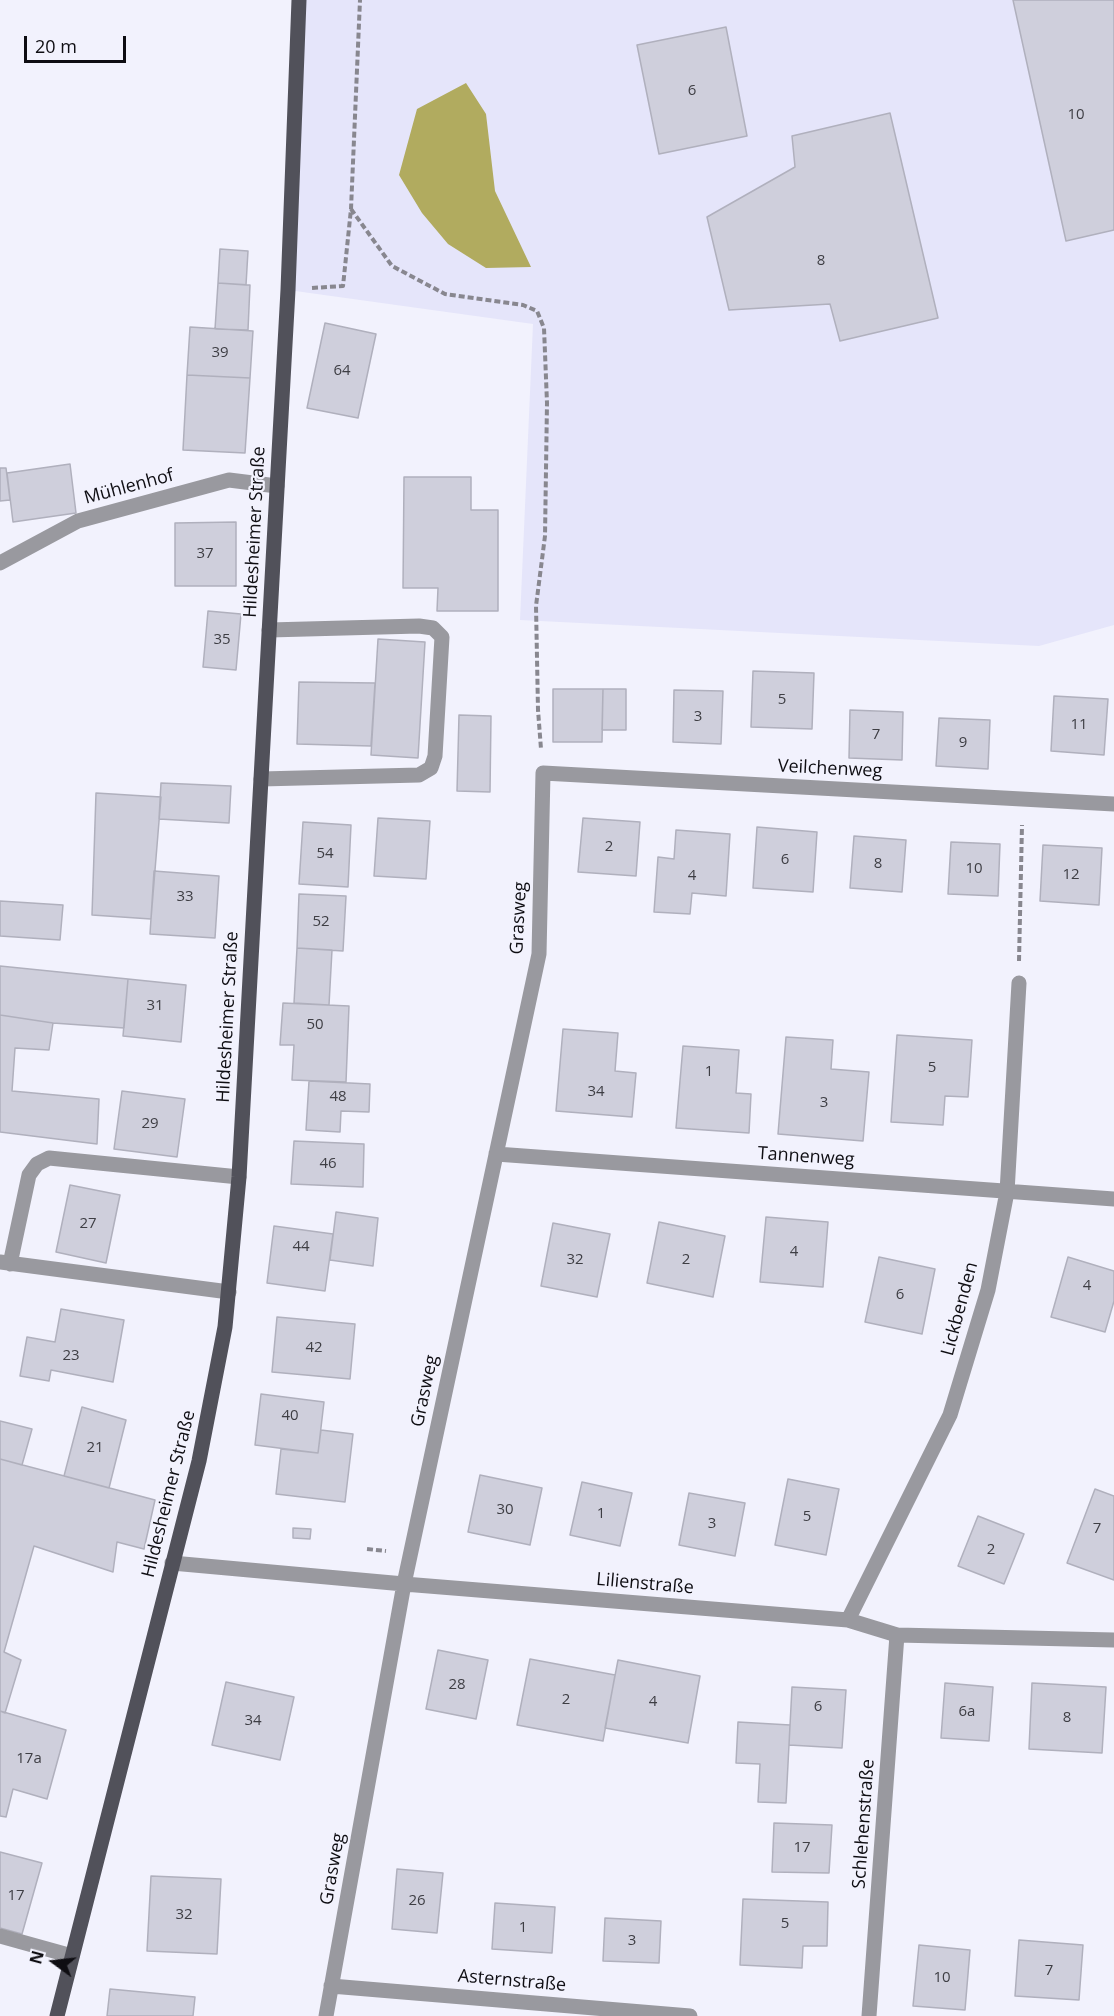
<!DOCTYPE html>
<html>
<head>
<meta charset="utf-8">
<style>
  body { margin:0 }
  #map { position:relative; width:1114px; height:2016px; overflow:hidden; background:#f2f2fd; font-family:"Open Sans",sans-serif }
  canvas { display:block }
  .north { position:absolute; left:24px; top:1932px; width:60px; height:60px; -webkit-text-stroke:4px #f2f2fd; paint-order:stroke; rotate:285deg; font-size:16px; font-weight:700; line-height:24px; text-align:center; color:#0e0d12 }
  .north::after { content:''; display:block; margin:auto; width:21px; height:27px; background:#0e0d12; clip-path:polygon(50% 0,100% 100%,50% 72%,0 100%) }
  .scale { position:absolute; left:24px; top:36px; width:102px; height:27px; box-sizing:border-box; border:3px solid #0e0d12; border-top:0; padding-left:8px; font-size:18px; line-height:21px; white-space:nowrap; color:#0e0d12; -webkit-text-stroke:4px #f2f2fd; paint-order:stroke }
</style>
</head>
<body>
<div id="map">
<canvas width="1114" height="2016"></canvas>
<div class="north">N</div>
<div class="scale">20 m</div>
</div>
<script>
const c = document.querySelector('canvas').getContext('2d');
c.lineJoin = 'round';
function fill(path, color) {
  c.fillStyle = color;
  c.fill(path, 'evenodd');
}
function trace(path, color, width, dash) {
  c.strokeStyle = color;
  c.lineWidth = width;
  c.lineCap = dash ? 'butt' : 'round';
  c.setLineDash(dash || []);
  c.stroke(path);
}
function drawText(font, color, halo, rows, align = 'center') {
  c.font = font + ' "Open Sans",sans-serif';
  c.lineWidth = 4.5;
  c.setLineDash([]);
  c.textBaseline = 'middle';
  c.strokeStyle = halo;
  c.fillStyle = color;
  for (const [text, x, y, turn = 0] of rows) {
    c.save();
    c.translate(x, y);
    c.rotate((+turn || 0) * Math.PI / 180);
    c.textAlign = isNaN(turn) ? turn : align;
    if (halo) c.strokeText(text, 0, 0);
    c.fillText(text, 0, 0);
    c.restore();
  }
}
fill(new Path2D(`
  M294,0H1114V625L1039,646L520,620L533,324L288,290Z`), '#e5e5fa');
fill(new Path2D(`
  M466,83L486,114L495,191L531,267L486,268L448,244L422,213L399,175L417,109Z`), '#b1ab5f');
const building = new Path2D(`
  M1013,0H1114V230L1066,241Z
  M726,27L747,136L659,154L637,45Z
  M890,113L938,318L840,341L830,304L729,310L707,217L795,167L792,136Z
  M220,249L248,251L246,285L218,283Z
  M218,283L250,285L248,330L215,329Z
  M325,323L376,334L358,418L307,408Z
  M190,327L253,331L250,378L187,375Z
  M187,375L250,378L245,453L183,450Z
  M70,464L76,513L13,522L7,473Z
  M0,468H6L10,500L0,501Z
  M404,477H471V510H498V611H437L438,588H403Z
  M236,522V586H175V523Z
  M208,611L241,614L236,670L203,667Z
  M378,639L425,642L418,758L371,755Z
  M753,671L814,673L812,729L751,727Z
  M299,682L375,683L371,746L297,744Z
  M553,689H603L602,742H553Z
  M603,689H626V730H602Z
  M674,690L723,691L721,744L673,742Z
  M1054,696L1108,699L1104,755L1051,751Z
  M850,710L903,712L902,760L849,758Z
  M459,715L491,716L490,792L457,791Z
  M939,718L990,720L988,769L936,766Z
  M161,783L231,786L229,823L159,819Z
  M96,793L161,797L151,919L92,915Z
  M378,818L430,821L426,879L374,876Z
  M583,818L640,822L636,876L578,872Z
  M303,822L351,825L348,887L299,884Z
  M757,827L817,832L813,892L753,888Z
  M676,830L730,834L726,896L692,893L690,914L654,912L658,857L674,859Z
  M854,836L906,840L902,892L850,888Z
  M951,842L1000,844L998,896L948,894Z
  M1043,845L1102,848L1099,905L1040,901Z
  M154,871L219,876L215,938L150,934Z
  M299,894L346,896L343,951L297,948Z
  M0,901L63,905L60,940L0,936Z
  M297,948L332,950L329,1005L294,1003Z
  M0,966L128,979L124,1028L53,1023L0,1015Z
  M128,979L186,985L181,1042L123,1036Z
  M283,1003L349,1006L346,1082L292,1080L294,1045H280Z
  M0,1015L53,1023L49,1050L15,1048L12,1091L99,1099L97,1144L0,1132Z
  M563,1029L618,1033L615,1071L636,1073L632,1117L556,1111Z
  M897,1035L972,1040L968,1097L945,1096L943,1125L891,1122Z
  M786,1037L833,1040L831,1069L869,1072L863,1141L778,1134Z
  M683,1046L739,1050L736,1093L751,1094L749,1133L676,1128Z
  M309,1081L370,1084L369,1112L341,1111L340,1132L306,1130Z
  M122,1091L185,1099L177,1157L114,1149Z
  M294,1141L364,1144L363,1187L291,1184Z
  M70,1185L120,1195L106,1263L56,1252Z
  M336,1212L378,1218L373,1266L330,1260Z
  M766,1217L828,1222L823,1287L760,1282Z
  M659,1222L725,1236L713,1297L647,1283Z
  M553,1223L610,1234L597,1297L541,1286Z
  M274,1226L333,1234L325,1291L267,1283Z
  M879,1257L935,1269L922,1334L865,1322Z
  M1068,1257L1114,1271V1301L1105,1332L1051,1317Z
  M61,1309L124,1320L113,1382L51,1370L49,1381L20,1376L27,1337L55,1342Z
  M277,1317L355,1324L350,1379L272,1372Z
  M261,1394L324,1402L318,1453L255,1445Z
  M82,1407L126,1420L109,1488L64,1476Z
  M0,1421L32,1429L22,1465L0,1459Z
  M321,1430L353,1434L345,1502L276,1494L281,1449L318,1453Z
  M0,1459L155,1500L144,1549L117,1542L113,1572L34,1546L4,1652L21,1660L5,1713L0,1711Z
  M480,1475L542,1488L530,1545L468,1532Z
  M788,1479L839,1489L826,1555L775,1545Z
  M582,1482L632,1493L620,1546L570,1535Z
  M1095,1489L1114,1496V1580L1067,1563Z
  M689,1493L745,1503L735,1556L679,1545Z
  M978,1516L1024,1534L1004,1584L958,1566Z
  M293,1528L311,1529L310,1539L293,1538Z
  M438,1650L488,1660L476,1719L426,1709Z
  M530,1659L615,1675L603,1741L517,1725Z
  M618,1660L700,1676L688,1743L605,1728Z
  M226,1682L294,1697L280,1760L212,1745Z
  M945,1683L993,1687L989,1741L941,1738Z
  M1032,1683L1106,1687L1102,1753L1029,1749Z
  M792,1687L846,1690L842,1748L789,1745Z
  M0,1711L66,1730L47,1799L13,1789L6,1817L0,1816Z
  M738,1722L790,1725L786,1803L758,1802L760,1764L736,1763Z
  M774,1823L832,1825L829,1873L772,1872Z
  M0,1852L42,1863L22,1934L0,1928Z
  M397,1869L443,1873L437,1933L392,1929Z
  M151,1876L221,1879L217,1954L147,1951Z
  M743,1899L828,1902L827,1946H803L802,1968L740,1965Z
  M495,1903L555,1907L552,1953L492,1949Z
  M605,1918L661,1921L659,1963L603,1961Z
  M1019,1940L1083,1945L1079,2000L1015,1996Z
  M919,1945L970,1950L965,2010L913,2006Z
  M110,1989L195,1997L193,2016H107Z`);
fill(building, '#cfcfdc');
trace(building, '#b0b0bd', 1.5);
trace(new Path2D(`
  M351,209L392,266L445,294L523,305L537,311L544,328L547,403L545,536L536,606L538,710L541,749
  M312,288L343,286L351,209L360,0
  M1019,961L1022,825
  M367,1549L386,1551`), '#88878f', 4, [6, 3]);
trace(new Path2D(`
  M261,779L419,775L431,768L435,756L442,637L433,628L419,626L269,630
  M0,1262L229,1292
  M10,1264L29,1175L37,1164L49,1158L239,1177`), '#99999f', 15);
trace(new Path2D(`
  M0,563L78,521L229,480L277,486
  M496,1154L1114,1199
  M172,1563L404,1584L848,1620L897,1635L1114,1640
  M848,1620L950,1415L988,1290L1007,1192L1019,983
  M0,1936L72,1956
  M331,1986L690,2016
  M326,2016L404,1584L539,954L543,773L1114,804
  M869,2016L897,1635`), '#99999f', 15);
trace(new Path2D(`
  M57,2016L199,1461L225,1327L239,1177L288,290L299,0`), '#51515a', 15);
drawText('15px', '#3e3e44', null, [
  ["6",692,91],
  ["10",1076,115],
  ["8",821,261],
  ["39",220,353],
  ["64",342,371],
  ["37",205,554],
  ["35",222,640],
  ["5",782,700],
  ["3",698,717],
  ["11",1079,725],
  ["7",876,735],
  ["9",963,743],
  ["2",609,847],
  ["54",325,854],
  ["6",785,860],
  ["8",878,864],
  ["10",974,869],
  ["12",1071,875],
  ["4",692,876],
  ["33",185,897],
  ["52",321,922],
  ["31",155,1006],
  ["50",315,1025],
  ["5",932,1068],
  ["1",709,1072],
  ["34",596,1092],
  ["48",338,1097],
  ["3",824,1103],
  ["29",150,1124],
  ["46",328,1164],
  ["27",88,1224],
  ["44",301,1247],
  ["4",794,1252],
  ["32",575,1260],
  ["2",686,1260],
  ["4",1087,1286],
  ["6",900,1295],
  ["42",314,1348],
  ["23",71,1356],
  ["40",290,1416],
  ["21",95,1448],
  ["30",505,1510],
  ["1",601,1514],
  ["5",807,1517],
  ["3",712,1524],
  ["7",1097,1529],
  ["2",991,1550],
  ["28",457,1685],
  ["2",566,1700],
  ["4",653,1702],
  ["6",818,1707],
  ["6a",967,1712],
  ["8",1067,1718],
  ["34",253,1721],
  ["17a",29,1759],
  ["17",802,1848],
  ["17",16,1896],
  ["26",417,1901],
  ["32",184,1915],
  ["5",785,1924],
  ["1",523,1928],
  ["3",632,1941],
  ["7",1049,1971],
  ["10",942,1978]
]);
drawText('18px', '#0e0d12', '#f2f2fd', [
  ["Mühlenhof",129,487,-15],
  ["Hildesheimer Straße",255,532,-87],
  ["Veilchenweg",830,769,3],
  ["Grasweg",519,918,-87],
  ["Hildesheimer Straße",228,1017,-87],
  ["Tannenweg",806,1157,4],
  ["Lickbenden",960,1309,-75],
  ["Grasweg",425,1391,-78],
  ["Hildesheimer Straße",169,1494,-76],
  ["Lilienstraße",645,1584,5],
  ["Schlehenstraße",864,1824,-86],
  ["Grasweg",333,1869,-80],
  ["Asternstraße",512,1981,5]
]);
</script>
</body>
</html>
